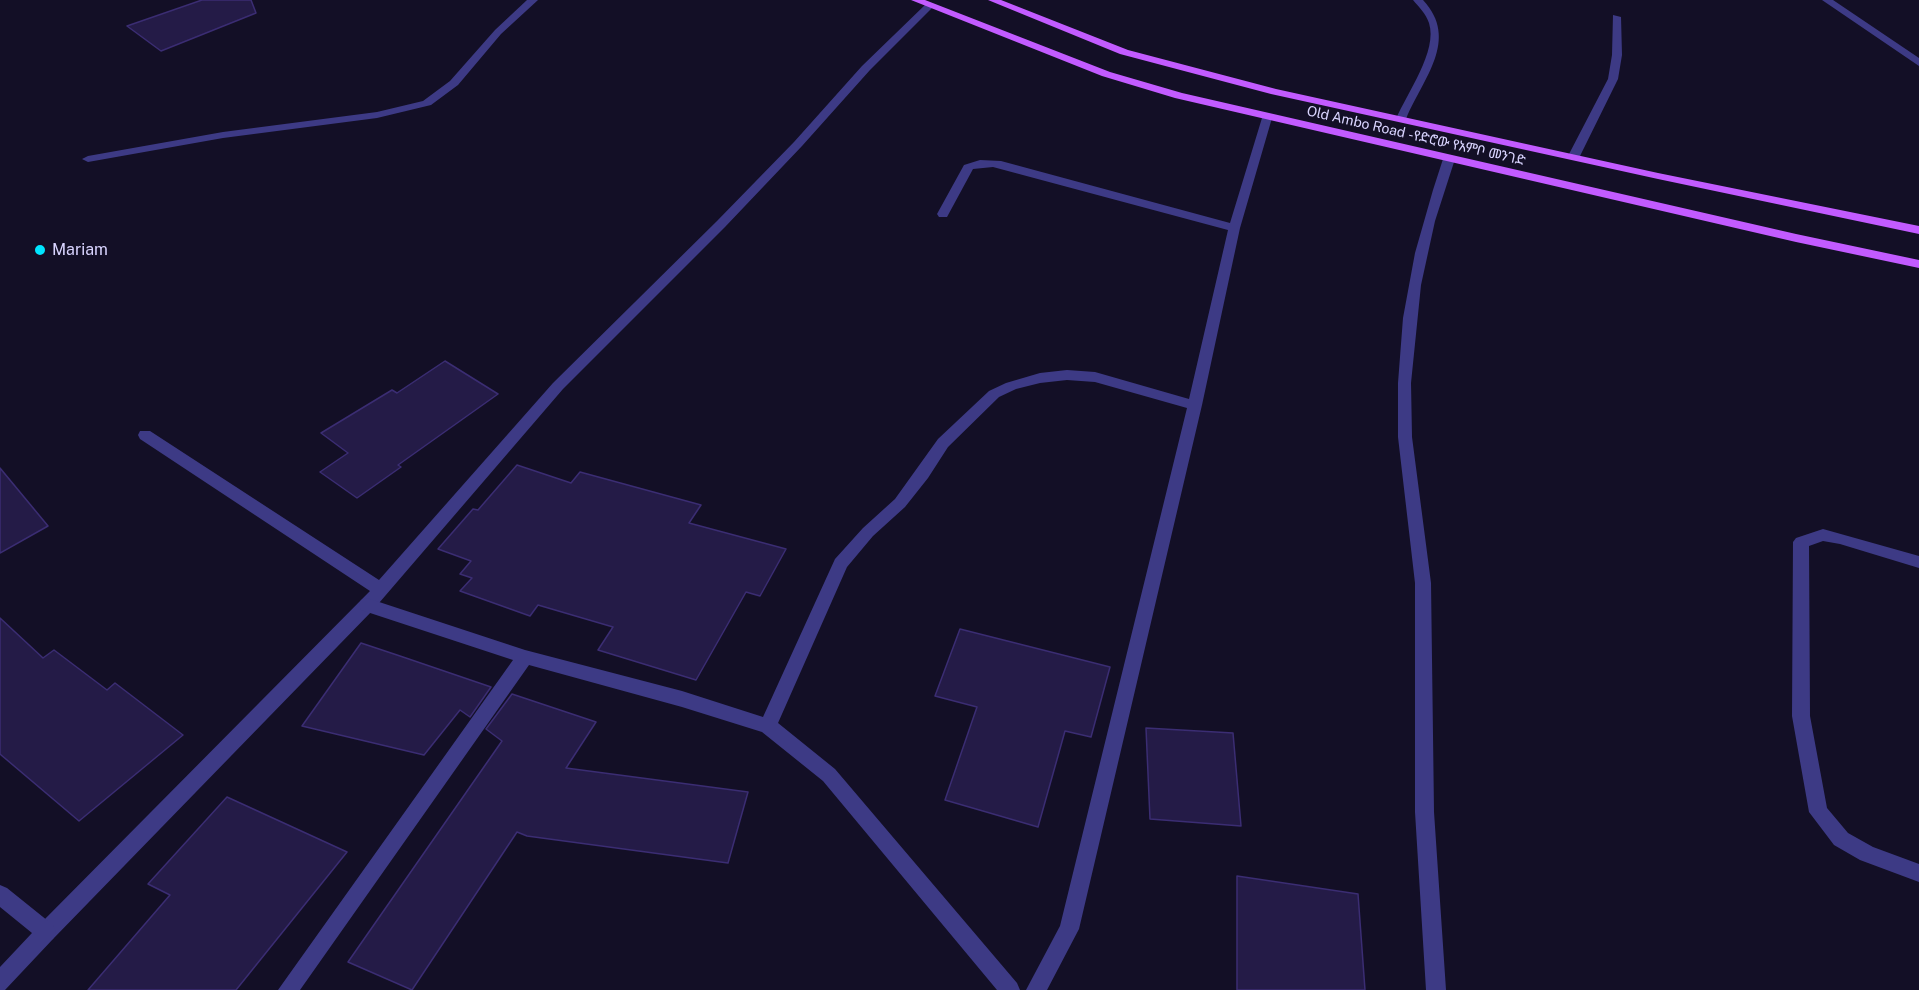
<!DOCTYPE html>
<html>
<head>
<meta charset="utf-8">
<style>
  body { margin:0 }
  canvas { display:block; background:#130f26 }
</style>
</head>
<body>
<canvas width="1919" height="990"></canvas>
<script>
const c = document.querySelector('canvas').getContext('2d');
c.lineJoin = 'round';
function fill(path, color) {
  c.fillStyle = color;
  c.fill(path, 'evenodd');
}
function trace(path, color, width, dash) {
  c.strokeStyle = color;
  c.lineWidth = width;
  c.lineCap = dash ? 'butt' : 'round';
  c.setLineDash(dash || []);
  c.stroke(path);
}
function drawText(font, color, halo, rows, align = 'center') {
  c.font = font + ' "Public Sans","Noto Sans Ethiopic",sans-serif';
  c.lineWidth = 4.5;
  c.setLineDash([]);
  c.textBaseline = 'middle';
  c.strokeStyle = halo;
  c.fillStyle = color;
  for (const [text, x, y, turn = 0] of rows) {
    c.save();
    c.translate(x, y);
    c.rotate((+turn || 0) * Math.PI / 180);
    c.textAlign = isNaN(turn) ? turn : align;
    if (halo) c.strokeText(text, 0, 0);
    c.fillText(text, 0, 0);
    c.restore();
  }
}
const building = new Path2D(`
  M202,0H251L256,13L161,51L127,26Z
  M445,361L498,394L398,465L401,467L357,498L320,472L348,453L321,433L392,390L397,393Z
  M517,465L571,483L580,472L701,505L689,523L786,549L760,596L746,592L696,680L598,650L613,627L538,605L530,616L460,591L472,578L460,574L471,561L438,549L473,509L478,510Z
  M0,468L48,526L0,553Z
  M0,618L43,658L54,650L107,690L115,683L183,735L79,821L0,754Z
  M960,629L1110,667L1091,737L1065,731L1038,827L945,800L977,707L935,696Z
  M361,643L400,656L491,687L470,717L460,710L424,755L302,726Z
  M512,694L596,722L566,768L748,792L728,863L527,836L517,832L412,990L348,962L502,741L486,729Z
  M1146,728L1233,733L1241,826L1150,819Z
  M227,797L347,852L236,990H88L170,895L148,884Z
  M1237,876L1358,894L1365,990H1237Z`);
fill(building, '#241b47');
trace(building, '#3b2d73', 1.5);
fill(new Path2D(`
  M926,4L934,6L870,70L802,146L725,227L563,389L373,610L53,939L46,942L39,939L36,932L39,925L370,591L140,439L138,435L140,431H150L379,580L553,383L717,221L794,142L862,66Z`), '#3d3a85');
fill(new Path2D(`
  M527,0H538L501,34L458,85L431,105L377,118L223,138L88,162L82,159L88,156L223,132L377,112L423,101L450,81L495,30Z
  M1413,0H1423C1460,40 1423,78 1406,119L1401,122L1396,119C1407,93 1438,51 1429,23C1426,14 1419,7 1413,0Z
  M1822,0H1833L1919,58V66Z
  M1613,15L1621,17L1622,55L1618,79L1580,156L1574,159L1570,158L1568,156L1608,79L1612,55Z
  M1267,115L1272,118L1240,228L1202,405L1079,929L1047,990H1026L1060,926L1187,408L1095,382L1067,380L1040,383L1016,389L999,397L948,447L928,478L905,507L873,536L847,567L778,723L835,769L1017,983L1020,990H997L823,781L762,732L682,707L529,665L300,990H278L513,660L361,610L359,605L361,600L367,598L525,650L682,691L763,717L835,559L863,528L895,499L938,439L989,391L1006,383L1040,373L1067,370L1095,372L1189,399L1228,230L993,167L973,169L947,217H939L937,214L964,165L980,160L1001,161L1230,223L1262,118Z
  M1449,156L1455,159L1435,221L1421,285L1411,383L1412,437L1431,583L1434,812L1446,990H1426L1415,812V583L1398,437V383L1403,318L1415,253L1433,190L1443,159Z
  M1823,529L1919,556V568L1840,544L1823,541L1809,546L1810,716L1827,808L1848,833L1873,847L1919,864V882L1860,860L1834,845L1809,812L1792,716L1793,542L1796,538Z
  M0,885L7,888L53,925L56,932L53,939L5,990H0V967L32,933L0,907Z`), '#3d3a85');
fill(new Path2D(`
  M911,0H925L1110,72L1182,93L1796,234L1919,260V268L1796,242L1175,98L1102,76Z
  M988,0H1001L1128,50L1276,89L1658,173L1919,226V234L1658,179L1271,94L1120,54Z`), '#c25bff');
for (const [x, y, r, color] of [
  [40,250,6,"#00e5ff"]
]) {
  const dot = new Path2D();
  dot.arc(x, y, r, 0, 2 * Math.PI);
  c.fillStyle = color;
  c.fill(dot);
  trace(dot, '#130f26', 2);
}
drawText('14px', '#d9d4ff', '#130f26', [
  ["Old Ambo Road -የድሮው የአምቦ መንገድ",1416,136,13]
]);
drawText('16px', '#d9d4ff', '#130f26', [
  ["Mariam",52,250]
], 'left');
</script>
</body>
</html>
